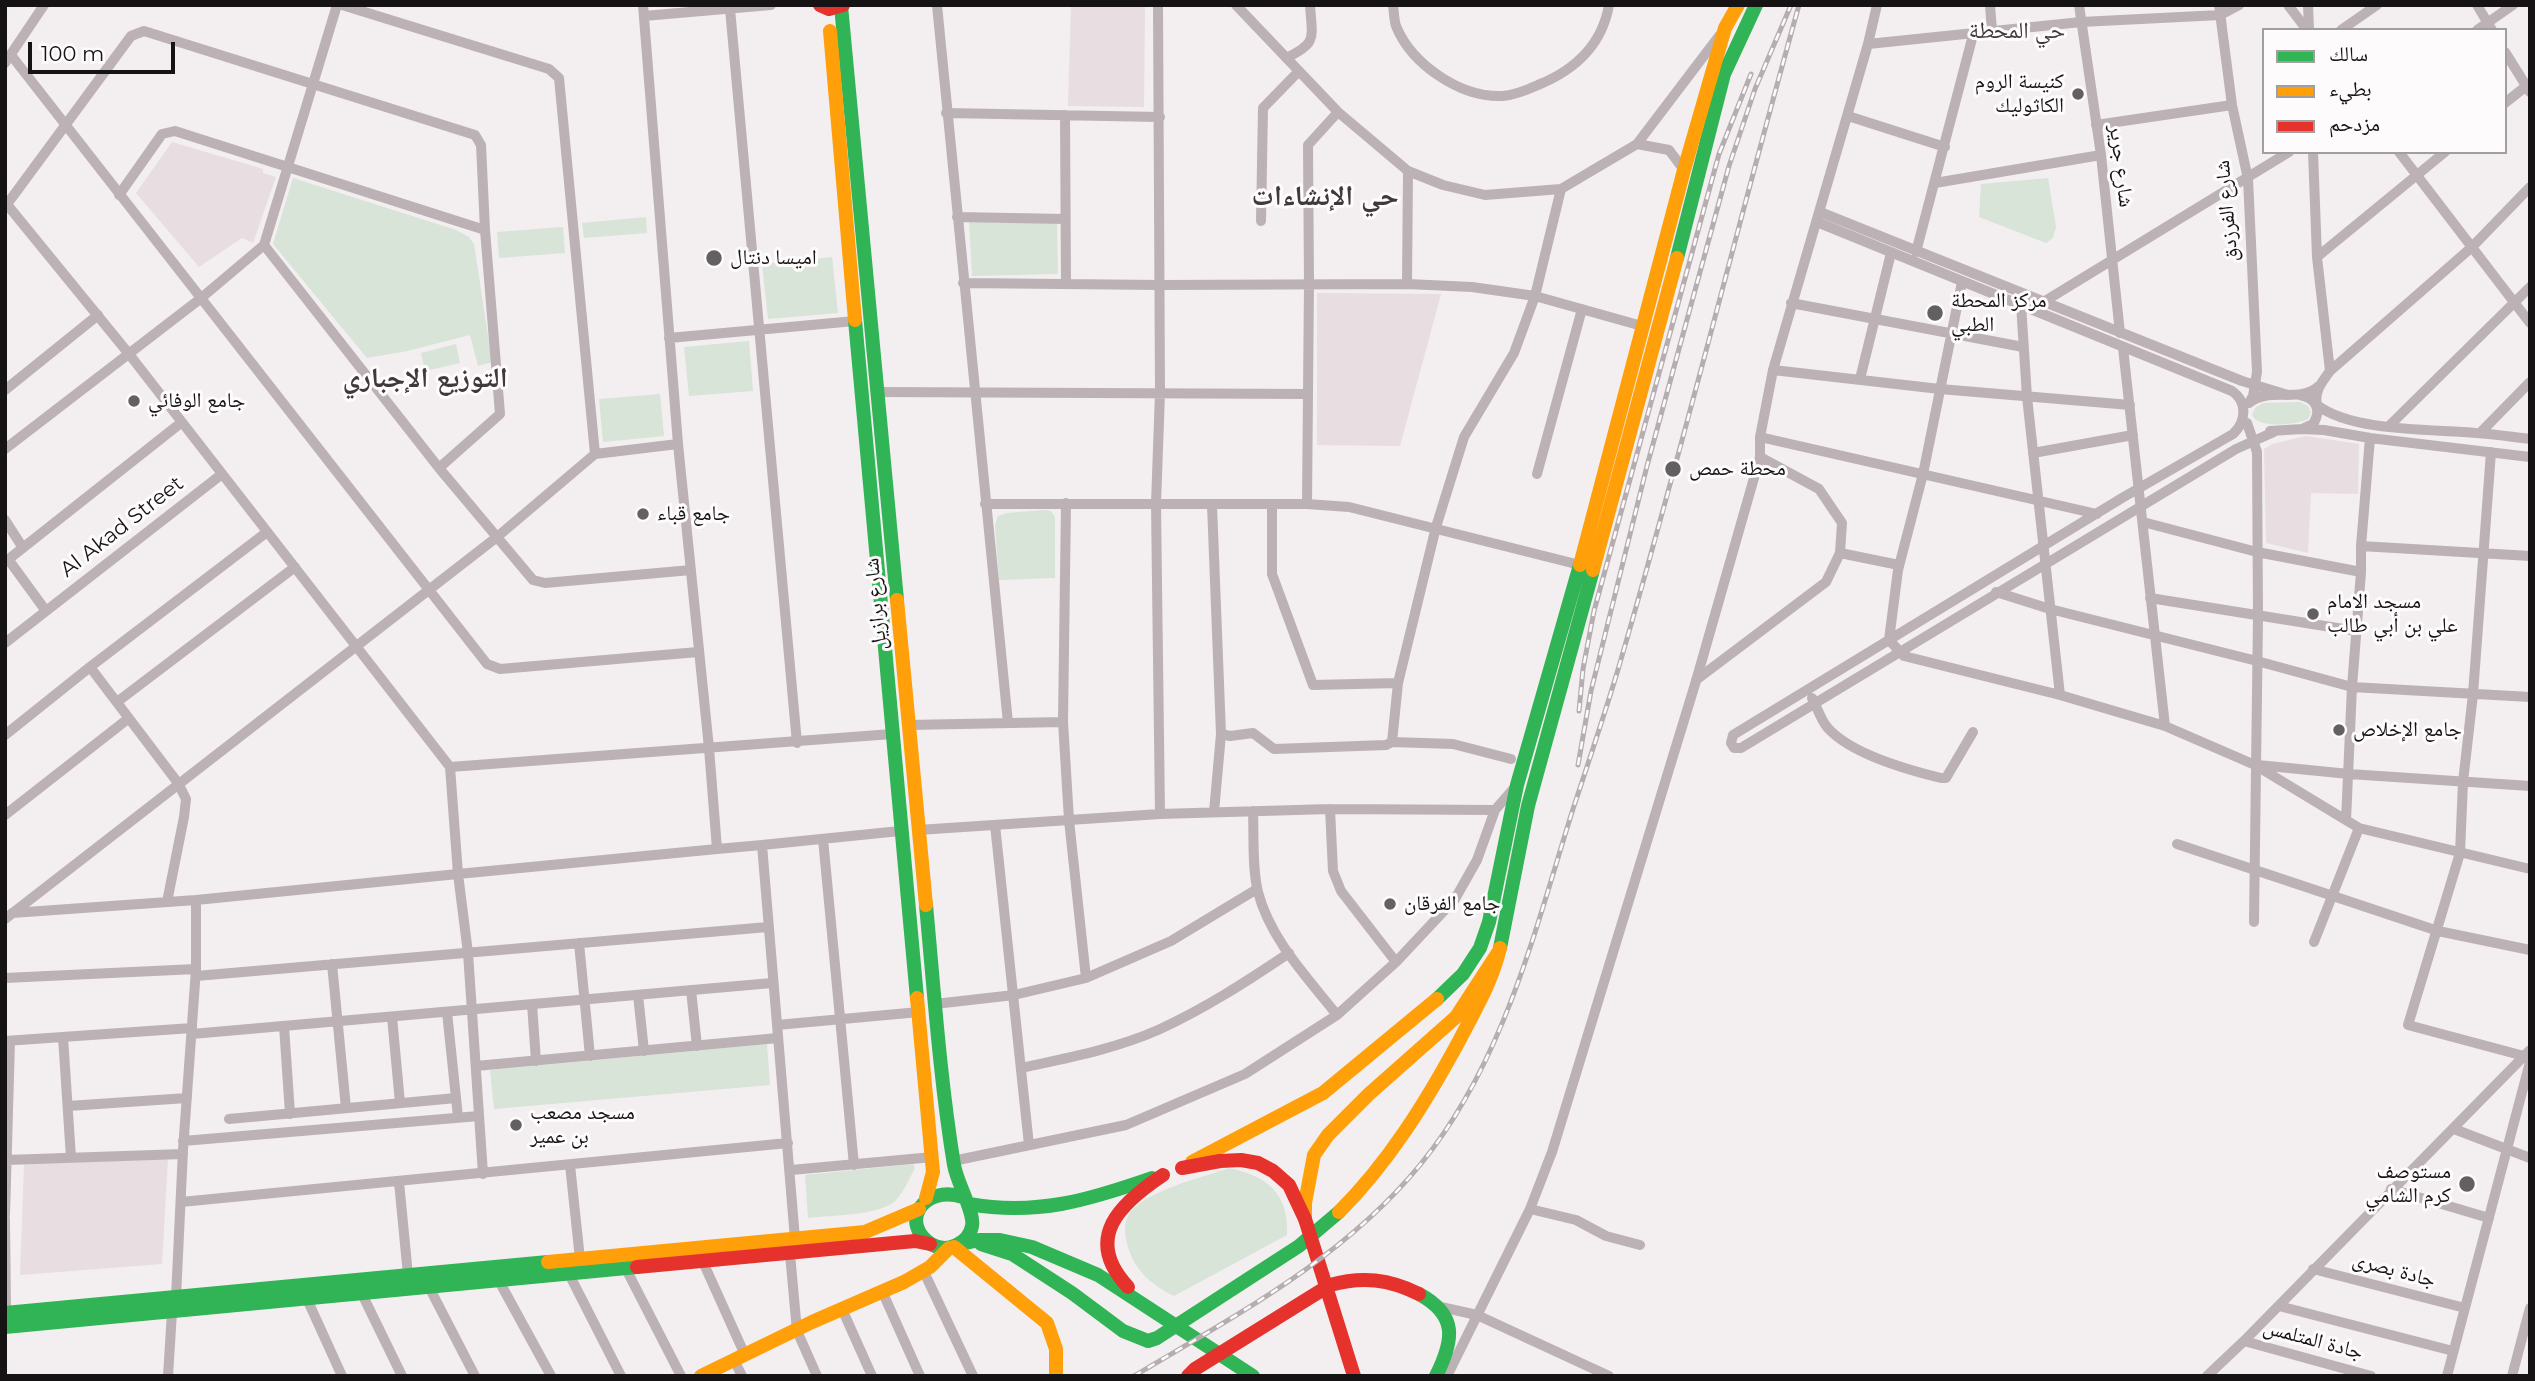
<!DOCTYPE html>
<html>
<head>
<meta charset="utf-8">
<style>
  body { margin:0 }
  #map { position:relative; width:2535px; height:1381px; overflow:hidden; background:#f3eef0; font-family:Montserrat,"Noto Naskh Arabic",sans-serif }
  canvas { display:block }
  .frame { position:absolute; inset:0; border:7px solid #161314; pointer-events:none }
  .legend { position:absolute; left:2262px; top:28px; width:245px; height:126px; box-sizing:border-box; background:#fefbfc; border:2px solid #a19e9f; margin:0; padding:9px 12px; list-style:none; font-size:21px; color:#161314 }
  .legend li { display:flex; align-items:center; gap:14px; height:35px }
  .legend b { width:35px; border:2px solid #a19e9f }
  .scale { position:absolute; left:28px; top:42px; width:147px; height:32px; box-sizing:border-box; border:4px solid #161314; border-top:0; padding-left:9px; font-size:21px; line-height:24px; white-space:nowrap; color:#161314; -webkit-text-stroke:5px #fefbfc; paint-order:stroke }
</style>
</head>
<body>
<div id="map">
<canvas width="2535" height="1381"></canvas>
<div class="frame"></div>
<ul class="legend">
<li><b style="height:9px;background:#30b455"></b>سالك</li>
<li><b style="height:9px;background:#ff9f0a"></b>بطيء</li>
<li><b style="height:9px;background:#e5322d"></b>مزدحم</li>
</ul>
<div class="scale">100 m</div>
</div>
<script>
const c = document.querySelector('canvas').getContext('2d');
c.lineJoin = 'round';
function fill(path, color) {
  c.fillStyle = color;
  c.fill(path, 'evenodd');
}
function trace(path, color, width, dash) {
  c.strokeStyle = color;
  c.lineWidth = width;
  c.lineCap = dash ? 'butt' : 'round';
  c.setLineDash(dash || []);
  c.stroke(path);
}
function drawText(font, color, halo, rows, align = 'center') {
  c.font = font + ' Montserrat,"Noto Naskh Arabic",sans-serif';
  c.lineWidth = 6;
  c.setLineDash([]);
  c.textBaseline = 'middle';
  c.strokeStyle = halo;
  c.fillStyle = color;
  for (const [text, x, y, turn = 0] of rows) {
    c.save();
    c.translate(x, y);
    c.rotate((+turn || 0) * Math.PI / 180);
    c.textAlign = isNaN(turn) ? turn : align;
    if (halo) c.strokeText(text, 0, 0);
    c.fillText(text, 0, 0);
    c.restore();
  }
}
fill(new Path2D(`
  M1071,5H1145L1144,107L1068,106Z
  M172,142L263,169V173L276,177L253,243L242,238L199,267L136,193Z
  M1317,293L1441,294L1400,446L1317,445Z
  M2306,436L2359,444L2358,494L2311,493L2308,553L2266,543L2264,449L2272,444Z
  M168,1159L162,1264L20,1275L24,1164Z`), '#e8dde0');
fill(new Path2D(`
  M293,178L456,230L469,237L474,244L492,362L478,366L470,335L407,351L367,358L273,244Z
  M2048,178L2056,227L2053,238L2046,243L1979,217L1981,184Z
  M646,217L647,233L584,238L582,223Z
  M969,221L1057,223L1058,274L972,276Z
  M563,227L565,253L499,258L497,232Z
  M832,257L838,313L768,319L762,264Z
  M749,341L753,391L689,396L684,347Z
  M456,344L460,363L425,371L421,353Z
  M660,394L664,436L603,442L599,399Z
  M2300,402L2308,406L2311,412L2308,419C2296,425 2258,429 2252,415L2255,408L2263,403Z
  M1043,510L1051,511L1055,517V578L999,580L995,525L998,516L1007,513Z
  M767,1044L770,1085L494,1109L490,1070Z
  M913,1164L915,1168C909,1179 904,1192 895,1201C877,1216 832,1215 808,1218L805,1175Z
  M1229,1168C1267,1176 1289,1193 1287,1235L1174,1296C1152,1285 1135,1271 1128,1247C1125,1236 1123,1225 1128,1216C1142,1191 1202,1178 1229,1168Z`), '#d7e4d7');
trace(new Path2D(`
  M643,5L678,444L709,748L717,849L762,845L795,1239
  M937,5L1008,723
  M1158,5L1160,393L1156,504L1160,814L1330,809L1495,810
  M1236,5L1338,112L1408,171L1443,185L1485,195L1561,189L1637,144L1719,36
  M1393,5C1394,12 1394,20 1396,26C1412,65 1461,98 1503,96C1515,95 1527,90 1538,85C1575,70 1602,45 1609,5
  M1990,5L1992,31
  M2079,5L2101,155L2120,333
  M2219,5L2232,105L2248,179L2257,372L2253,396L2249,403
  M2288,5L2307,30
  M2308,5L2309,30
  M2477,5L2492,30
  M730,9L797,743
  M644,16L771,5
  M2341,30L2377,5
  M2477,30L2513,5
  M1868,44L2081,22L2220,15L2239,5
  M2505,52L2530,92
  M11,55L487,664L500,669L698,652
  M1286,58C1318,43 1312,38 1310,5
  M5,63L44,5
  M2505,103L2530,83
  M946,113L1160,117
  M1065,115L1066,284
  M1848,116L1945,147
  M2096,125L2232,105
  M1637,144L1669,150L1684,170
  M2313,152L2317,257L2330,371
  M2399,152L2530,323
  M1935,183L2101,155
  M2530,187L2472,247L2330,371C2322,382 2314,391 2317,405C2352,432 2432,429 2476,433C2494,434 2512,437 2530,439
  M119,195L162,134L175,131L485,230
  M5,202L129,354L450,767
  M5,207L131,36L144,31L475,135L481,145L485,230L500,414L439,468
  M1820,212L2242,381L2288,395
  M957,217L1065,219
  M1261,221L1263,108L1298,72
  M1817,222L2232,391C2248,402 2246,422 2233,434L2122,498L1733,735L1731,743L1734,748H1741L2236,449L2276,431
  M264,245L439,468L533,580L545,583L691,570
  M1916,252L1973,35
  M2317,257L2445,152
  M1962,282L1923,474L1898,570L1889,640L1904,656L2060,695L2027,397L2021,304
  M963,283L1160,285L1407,284L1472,287L1535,296L1642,326
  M1407,284L1408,171
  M2045,301L2289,152
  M1791,303L2023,347
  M669,338L855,321
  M2123,348L2165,726
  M1773,370L1940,389L2130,405
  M1860,379L1891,253
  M5,390L98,315
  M878,392L1307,394
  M2249,403C2269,386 2299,404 2319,386
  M2247,423L2257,452L2258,616L2254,922
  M2388,427L2530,287
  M2302,429L2324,430L2370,438L2530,457
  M2270,431L2302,429L2313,424C2322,410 2316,398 2300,395
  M2480,433L2530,382
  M1760,437L2097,514
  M5,449L200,299L264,245L337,5
  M2491,452L2473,694L2463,782L2460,853L2408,1025L2524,1056L2530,1061
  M2033,453L2133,435
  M595,454L678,444
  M1537,474L1582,309
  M985,504H1307L1349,507L1580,565
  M1307,504L1309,283L1308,145L1338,112
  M1212,505L1221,734L1230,736L1253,733L1274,749L1386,745L1392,742L1398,683
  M1272,505V574L1313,685L1398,683L1436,527L1464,437L1514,353L1535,296L1561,189
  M5,520L23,548
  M2143,522L2257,552L2361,572V546L2530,556
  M2361,546L2370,438
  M1840,553L1899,565
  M8,559L46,611
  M5,562L182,422
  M1996,592L2050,609L2257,661L2352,687L2530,697
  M2150,598L2356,631
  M5,643L222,474
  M90,667L178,783L186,799L184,817L167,902
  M1696,680L1826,582L1840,553L1842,523L1819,489L1760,457
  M2060,695L2165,726L2255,765L2359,828L2530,869
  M1812,698C1817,707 1821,720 1827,727C1850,754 1908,770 1941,778H1946L1973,732
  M117,702L295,567
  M1063,722L1066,503
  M908,725L1063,722L1069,820L1086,978L1014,995L935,1004
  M5,735L90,667L267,532
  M1392,742L1453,744L1511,759
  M2258,765L2349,774L2530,786
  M1330,809L1333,871L1341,891L1396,962
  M1253,811C1254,835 1252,869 1258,892C1270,939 1308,978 1337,1015
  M1214,812L1221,734
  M5,815L129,718
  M2346,820L2352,687L2361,572
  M995,825L1029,1145
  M918,830L1160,814
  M823,839L854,1165
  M2177,844L2438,931L2530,950
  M762,845L900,831
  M717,849L458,874L450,767L892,734
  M12,913L196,900L458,874L468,953L483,1174
  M5,919L497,537L595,454L559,78L549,69L342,5
  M2314,942L2359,828
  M579,943L590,1056
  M332,964L346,1108
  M196,976L768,927
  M5,978L196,969
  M1086,978L1171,941L1257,889
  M691,990L697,1046
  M638,995L644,1051
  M532,1004L536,1061
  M447,1012L458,1117
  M392,1017L400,1103
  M777,1025L919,1012
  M284,1026L290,1114
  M192,1034L772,983
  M63,1037L71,1158
  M5,1041L192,1028
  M476,1066L778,1038
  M1021,1068C1067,1058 1115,1049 1158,1030C1204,1009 1246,982 1289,953
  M68,1106L187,1098
  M229,1119L456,1098
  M2454,1129L2530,1158
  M183,1141L479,1116
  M6,1160L183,1154
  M953,1161L1126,1125L1245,1074L1337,1015L1396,962L1455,899L1477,860L1495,810L1515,787
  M570,1165L580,1259
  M791,1170L933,1157
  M399,1182L408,1275
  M2391,1189L2489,1218
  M181,1202L788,1143
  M1530,1209L1576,1220L1606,1236L1640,1245
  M5,1215L10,1041
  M5,1219L6,1313
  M790,1254L797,1331L817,1376
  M703,1262L745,1355
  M626,1269L681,1376
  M2313,1269L2465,1308
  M924,1272L973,1376
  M569,1274L621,1376
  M499,1281L551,1376
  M429,1287L475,1376
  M882,1291L920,1376
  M362,1294L402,1376
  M307,1299L342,1376
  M2279,1306L2453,1351
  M1441,1307L1477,1315L1609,1376
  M842,1309L872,1376
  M2244,1341L2371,1376
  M734,1360L742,1376
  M168,1376L172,1312L176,1297L183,1150L196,969V900
  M1447,1376L1530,1209L1552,1152L1696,681L1760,457V437L1773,370L1868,44L1877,5
  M2207,1376L2244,1341L2530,1050
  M2447,1376L2530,1062
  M2512,1376L2530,1308`), '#bcb1b4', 10);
trace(new Path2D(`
  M841,6L897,600
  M1677,258L1724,74L1756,5
  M855,320L917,998
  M926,905C934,991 940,1079 954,1165C957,1183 975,1213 972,1226C969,1243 947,1254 931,1244C899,1223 923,1184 963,1197
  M1500,948L1528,806L1593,570
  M1437,999L1463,974L1480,948L1489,922L1517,785L1580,565
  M969,1204C1037,1216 1089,1200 1152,1178
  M961,1244L979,1240H1000L1032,1247L1098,1275L1253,1376
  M981,1244L1012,1254L1072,1293L1123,1331L1148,1341L1157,1338L1299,1246L1339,1212
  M1419,1294C1458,1315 1454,1340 1436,1376
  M5,1313L548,1262
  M5,1327L637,1267`), '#30b455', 14);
trace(new Path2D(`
  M830,31L855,320
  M1580,565L1684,170L1725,28L1738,5
  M1593,570L1677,258
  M897,600L926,905
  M917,998L933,1172L926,1198
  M1192,1162L1323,1093L1437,999
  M1339,1212C1389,1162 1426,1102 1459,1041C1475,1010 1492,982 1500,948
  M1305,1219V1203L1314,1155L1328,1135L1369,1094L1456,1017L1499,951
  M954,1247L1047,1323L1056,1349V1376
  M548,1262L865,1232L919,1209
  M701,1376L812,1322L904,1282L930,1267L949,1248`), '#ff9f0a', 14);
trace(new Path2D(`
  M820,5L829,9L843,5
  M1182,1168L1220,1161L1241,1160L1258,1163L1273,1171L1289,1185L1305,1219L1354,1376
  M637,1267L915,1241L930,1244
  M1128,1287C1082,1238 1121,1203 1163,1175
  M1188,1376L1195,1369L1330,1285C1362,1276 1389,1279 1419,1294`), '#e5322d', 14);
const rail = new Path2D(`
  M1579,711L1583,669L1594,611L1719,154L1751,74
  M1578,765L1591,691L1647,466L1729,166L1755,89L1791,5
  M1134,1376C1236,1315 1343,1259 1420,1165C1504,1062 1534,933 1573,809C1588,764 1603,719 1617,673C1682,452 1737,227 1799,5`);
trace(rail, '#b5adaf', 5);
trace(rail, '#fefbfc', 2.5, [8]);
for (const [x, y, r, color] of [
  [2078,94,7,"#636061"],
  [714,258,9,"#636061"],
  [1935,313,9,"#636061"],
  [134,401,7,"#636061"],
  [1673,469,9,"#636061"],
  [643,514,7,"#636061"],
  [2313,614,7,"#636061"],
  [2339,730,7,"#636061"],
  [1390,904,7,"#636061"],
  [516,1125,7,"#636061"],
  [2467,1184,9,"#636061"]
]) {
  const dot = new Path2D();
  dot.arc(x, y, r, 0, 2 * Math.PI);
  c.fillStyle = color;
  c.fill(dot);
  trace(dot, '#fefbfc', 2.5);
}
drawText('21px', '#161314', '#fefbfc', [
  ["كنيسة الروم",2064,82,"right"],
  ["الكاثوليك",2064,106,"right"],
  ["اميسا دنتال",730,258],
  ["مركز المحطة",1951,301],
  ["الطبي",1951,325],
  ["جامع الوفائي",148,401],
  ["محطة حمص",1689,469],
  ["جامع قباء",657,514],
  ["مسجد الامام",2327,602],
  ["علي بن أبي طالب",2327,626],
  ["جامع الإخلاص",2353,730],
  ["جامع الفرقان",1404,904],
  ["مسجد مصعب",530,1113],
  ["بن عمير",530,1137],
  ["مستوصف",2451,1172,"right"],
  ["كرم الشامي",2451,1196,"right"]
], 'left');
drawText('21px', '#161314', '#fefbfc', [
  ["شارع جرير",2121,166,83],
  ["شارع الفرزدق",2227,211,-95],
  ["Al Akad Street",122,527,-38],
  ["شارع برازيل",876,604,-95],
  ["جادة بصرى",2394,1270,15],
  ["جادة المتلمس",2313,1340,15]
]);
drawText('23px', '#40393c', '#fefbfc', [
  ["حي المحطة",2017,31]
]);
drawText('bold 28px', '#40393c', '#fefbfc', [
  ["حي الإنشاءات",1325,197],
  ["التوزيع الإجباري",425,379]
]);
</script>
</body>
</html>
